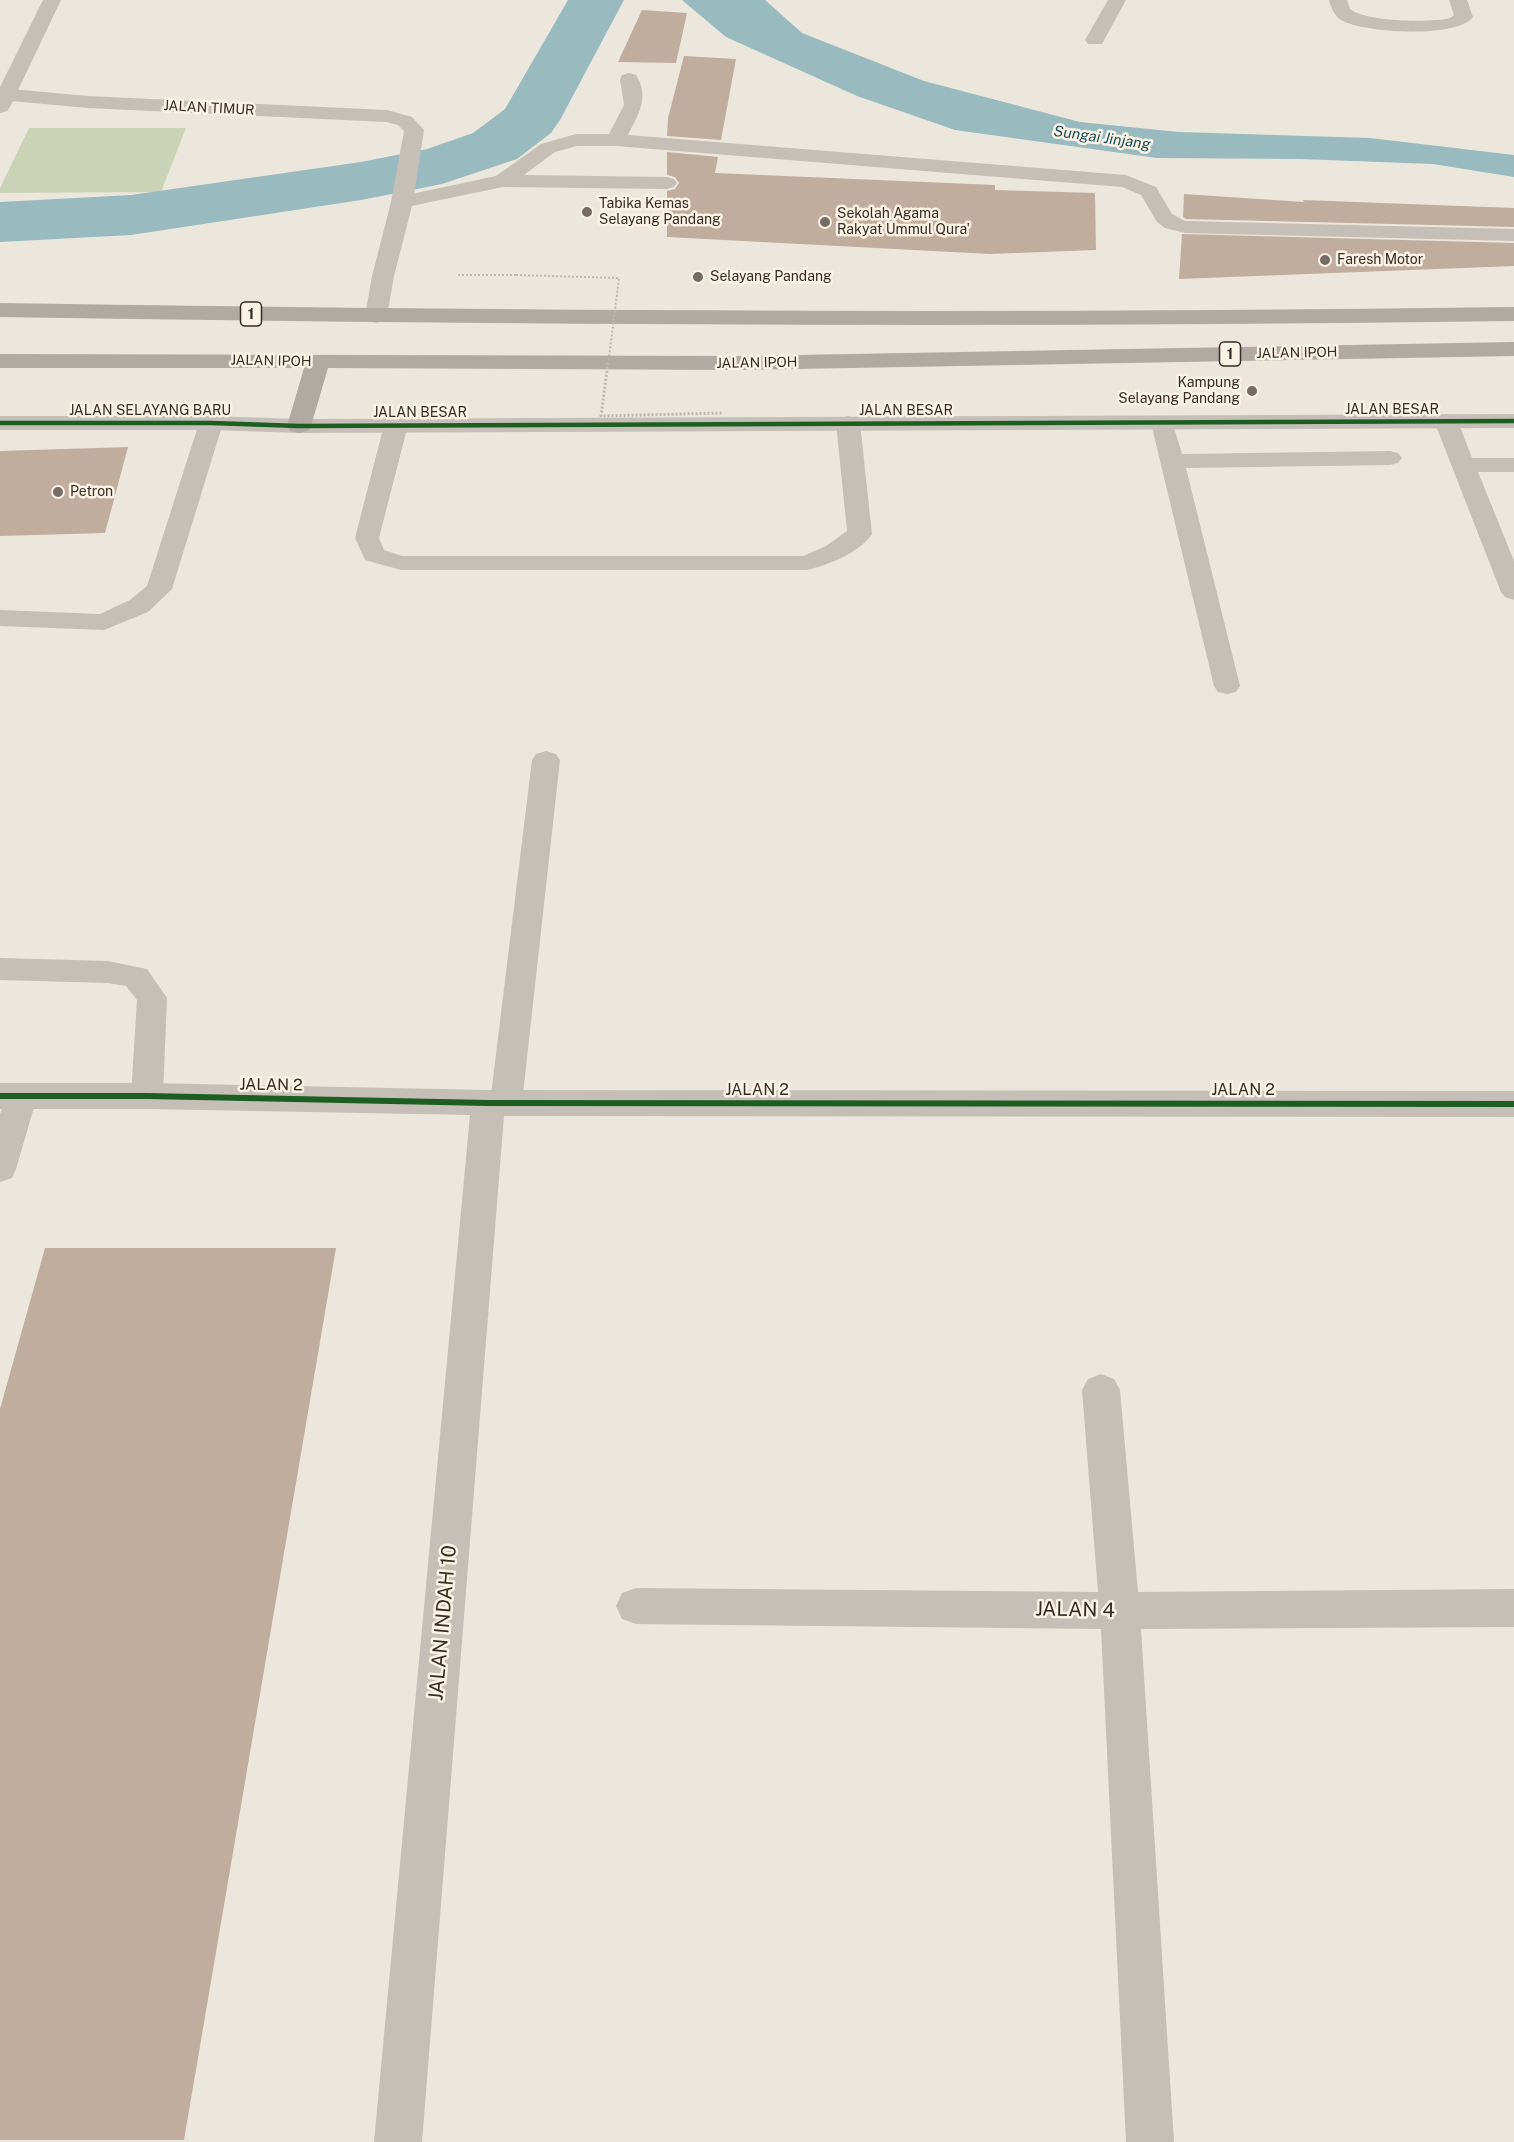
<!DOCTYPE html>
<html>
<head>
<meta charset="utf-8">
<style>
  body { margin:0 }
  canvas { display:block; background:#ece7dd }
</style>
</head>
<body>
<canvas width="1514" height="2142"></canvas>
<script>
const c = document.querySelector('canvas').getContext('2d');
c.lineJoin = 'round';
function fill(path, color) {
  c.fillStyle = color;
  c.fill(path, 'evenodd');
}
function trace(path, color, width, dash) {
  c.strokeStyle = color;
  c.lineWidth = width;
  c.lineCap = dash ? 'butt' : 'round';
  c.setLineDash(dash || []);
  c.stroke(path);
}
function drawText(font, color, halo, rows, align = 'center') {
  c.font = font + ' "Public Sans",sans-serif';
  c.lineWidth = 5;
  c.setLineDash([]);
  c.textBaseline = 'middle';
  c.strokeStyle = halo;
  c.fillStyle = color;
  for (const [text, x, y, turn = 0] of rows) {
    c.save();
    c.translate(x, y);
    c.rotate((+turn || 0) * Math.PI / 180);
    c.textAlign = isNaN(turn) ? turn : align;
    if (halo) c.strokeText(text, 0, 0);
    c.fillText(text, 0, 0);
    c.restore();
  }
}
fill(new Path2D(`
  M29,128H186L161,192L0,193V188Z`), '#cad3b6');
fill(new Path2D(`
  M682,0H765L802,33L924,81L1080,122L1179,132L1370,138L1514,155V177L1433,164L1300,159L1157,158L955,130L857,96L726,37Z`), '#99babe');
fill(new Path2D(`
  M568,0H624L560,120L551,133L517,159L442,184L361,200L131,235L0,242V202L131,195L361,162L427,149L473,133L505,109Z`), '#99babe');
fill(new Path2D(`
  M642,10L687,13L676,63L618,62Z
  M684,56L736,59L721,140L667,136L668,118Z
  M667,152L718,157L715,173L995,185V190L1095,193L1096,250L990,254L667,237V191L675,189L679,183L675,177L667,175Z
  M1184,194L1304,202L1303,200L1514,208V227L1186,219L1183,217Z
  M1182,234L1514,243V266L1179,279Z
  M128,447L105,533L0,536V451Z
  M45,1248H336L184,2140H0V1409Z`), '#c1ad9e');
trace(new Path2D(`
  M458,275H516`), '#beb7af', 2, [2, 2]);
fill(new Path2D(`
  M1329,0H1347L1350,9C1367,22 1429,23 1450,18L1454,15L1449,0H1467L1473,17C1457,39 1363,33 1341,20C1334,15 1331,8 1329,0Z
  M629,73L636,75C650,97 638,115 628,135L1126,175L1156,187L1172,214L1185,221L1514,229V241L1185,233L1165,228L1157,222L1141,195L1122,187L616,146H577L555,152L524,175L667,177L674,179L677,183L674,187L667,189L503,187L402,208L395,206L392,202L395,198L402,196L496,176L541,144L576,134H609L624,105L620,79L622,75Z
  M1446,414L1454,416L1458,421L1472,458H1514V472H1478L1514,561V600L1505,597L1501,592L1434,421L1438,416Z
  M211,416L219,418L223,423L172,589L148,612L104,630L0,626V610L100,614L130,600L147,586L199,423L203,418Z
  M848,416L856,418L860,423L872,534C859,553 828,565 807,570H401L365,560L355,538L384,425L388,420L396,418L404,420L408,425L379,538L384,550L402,556H803L826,546L847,531L836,423L840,418Z
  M1163,416L1171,418L1182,454L1390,451L1398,453L1402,458L1398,463L1390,465L1186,468L1240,686L1236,692L1227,694L1218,692L1214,686L1151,423L1155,418Z
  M546,751L556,754L560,760L522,1103L517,1112L506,1115L495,1112L490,1103L532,760L536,754Z
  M0,958L108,961L147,969L167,998L163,1096L158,1105L147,1108L136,1105L131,1096L137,1000L126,986L108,983L0,980Z
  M21,1085L32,1088L37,1097L16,1169L12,1178L0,1182V1114L10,1088Z`), '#c5bfb7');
fill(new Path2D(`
  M1108,0H1126L1102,44H1088L1085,40Z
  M0,88L88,96L387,110L412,117L424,130L413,202L394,276L387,316L384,321L376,323L368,321L365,316L372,276L391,202L404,131L398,125L386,122L88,108L0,100Z
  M0,1083H147L488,1090L1514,1091V1117L504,1116L422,2142H374L470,1115L147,1109H0Z
  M1101,1374L1114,1379L1120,1390L1138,1592L1514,1589V1627L1141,1629L1174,2142H1126L1101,1629L636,1624L622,1619L616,1606L622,1593L636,1588L1098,1592L1082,1390L1088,1379Z`), '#c5bfb7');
fill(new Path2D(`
  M43,0H61L10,107L7,111L0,113V87Z
  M1514,414V428L299,433L211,430H0V416H211L299,419Z`), '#c5bfb7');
fill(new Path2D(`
  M0,303C505,311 1009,314 1514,307V321C1009,328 505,325 0,317Z
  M1514,342V356L740,370L328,368L311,426L308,431L299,433L290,431L287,426L304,368H0V354L740,356Z`), '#b0aaa2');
trace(new Path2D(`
  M516,275L619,278L608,365`), '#beb7af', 2, [2, 2]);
trace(new Path2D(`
  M608,363L601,416L723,413`), '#beb7af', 3, [2, 2]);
trace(new Path2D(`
  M0,423H211L299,426L1514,421`), '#1b5e20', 4.5);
trace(new Path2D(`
  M0,1096H147L488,1103L1514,1104`), '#1b5e20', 6);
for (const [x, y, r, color] of [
  [587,212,6,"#756d65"],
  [825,222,6,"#756d65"],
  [1325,260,6,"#756d65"],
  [698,277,6,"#756d65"],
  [1252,391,6,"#756d65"],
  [58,492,6,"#756d65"]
]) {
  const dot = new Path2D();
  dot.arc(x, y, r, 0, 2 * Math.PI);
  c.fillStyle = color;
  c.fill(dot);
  trace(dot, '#faf2e4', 2);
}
drawText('14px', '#352c25', '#faf2e4', [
  ["JALAN TIMUR",209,108,3],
  ["JALAN IPOH",1297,353,-1],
  ["JALAN IPOH",271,361,1],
  ["JALAN IPOH",757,363,-1],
  ["JALAN BESAR",1392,410],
  ["JALAN SELAYANG BARU",150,411],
  ["JALAN BESAR",906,411],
  ["JALAN BESAR",420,413]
]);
drawText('14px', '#352c25', '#faf2e4', [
  ["Tabika Kemas",599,204],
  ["Selayang Pandang",599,220],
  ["Sekolah Agama",837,214],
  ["Rakyat Ummul Qura'",837,230],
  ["Faresh Motor",1337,260],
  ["Selayang Pandang",710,277],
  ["Kampung",1240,383,"right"],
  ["Selayang Pandang",1240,399,"right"],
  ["Petron",70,492]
], 'left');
drawText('italic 15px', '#194d58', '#faf2e4', [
  ["Sungai Jinjang",1102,138,8]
]);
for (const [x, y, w] of [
  [251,314,21],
  [1230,354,21]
]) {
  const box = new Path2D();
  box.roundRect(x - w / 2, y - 12, w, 24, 4.5);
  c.fillStyle = '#faf2e4';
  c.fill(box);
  trace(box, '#352c25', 1.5);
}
drawText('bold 15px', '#352c25', null, [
  ["1",251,314],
  ["1",1230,354]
]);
drawText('16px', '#352c25', '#faf2e4', [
  ["JALAN 2",271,1085,1],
  ["JALAN 2",757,1090],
  ["JALAN 2",1243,1090]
]);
drawText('20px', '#352c25', '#faf2e4', [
  ["JALAN 4",1075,1610,1],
  ["JALAN INDAH 10",443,1623,-85]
]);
</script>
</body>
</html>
